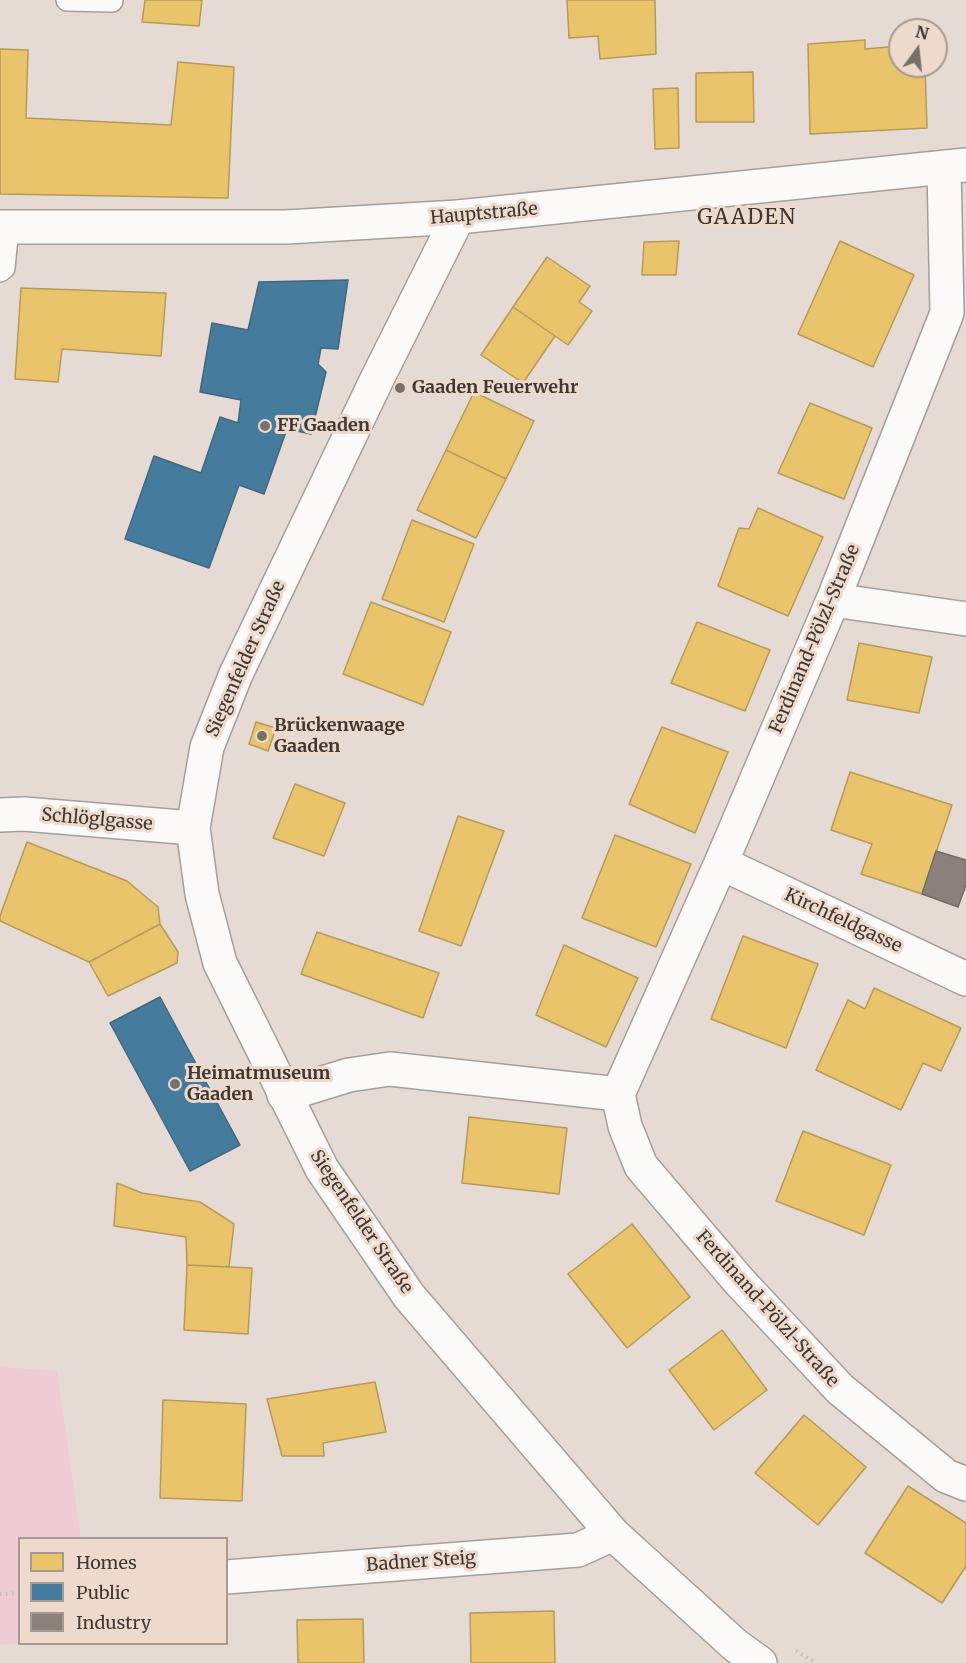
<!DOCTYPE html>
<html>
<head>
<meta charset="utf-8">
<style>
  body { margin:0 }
  #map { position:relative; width:966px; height:1663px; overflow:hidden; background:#e6dbd4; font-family:Merriweather,serif }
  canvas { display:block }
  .legend { position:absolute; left:18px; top:1537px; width:210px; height:108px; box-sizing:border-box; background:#eddacd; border:2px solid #a7998f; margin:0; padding:8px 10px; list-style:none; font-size:18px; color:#3e3732 }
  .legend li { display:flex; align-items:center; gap:12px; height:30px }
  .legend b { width:30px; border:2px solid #a7998f }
  .north { position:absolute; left:888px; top:18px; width:60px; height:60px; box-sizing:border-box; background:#eddacd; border:2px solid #a7998f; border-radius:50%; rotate:15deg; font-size:16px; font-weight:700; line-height:24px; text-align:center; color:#3e3732 }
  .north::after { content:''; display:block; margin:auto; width:21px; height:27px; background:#79706b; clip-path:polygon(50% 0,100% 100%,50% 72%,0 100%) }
</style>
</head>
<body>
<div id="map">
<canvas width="966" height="1663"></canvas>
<ul class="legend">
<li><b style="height:16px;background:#e9c46a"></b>Homes</li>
<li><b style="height:16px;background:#457b9d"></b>Public</li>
<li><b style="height:16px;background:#8a817c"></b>Industry</li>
</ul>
<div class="north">N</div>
</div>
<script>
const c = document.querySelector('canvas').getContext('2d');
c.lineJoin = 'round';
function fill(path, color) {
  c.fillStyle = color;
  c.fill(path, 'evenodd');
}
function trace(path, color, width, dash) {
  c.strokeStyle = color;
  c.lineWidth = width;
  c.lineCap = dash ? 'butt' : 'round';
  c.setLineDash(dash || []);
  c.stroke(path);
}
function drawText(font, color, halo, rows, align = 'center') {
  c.font = font + ' Merriweather,serif';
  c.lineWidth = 6;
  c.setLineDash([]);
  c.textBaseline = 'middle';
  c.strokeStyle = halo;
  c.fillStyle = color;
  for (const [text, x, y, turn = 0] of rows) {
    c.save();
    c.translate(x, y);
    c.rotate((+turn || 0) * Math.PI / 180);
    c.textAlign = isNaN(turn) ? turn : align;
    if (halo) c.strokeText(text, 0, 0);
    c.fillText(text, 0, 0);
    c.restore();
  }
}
fill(new Path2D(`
  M0,1367L57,1371L81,1538H20L19,1643L0,1645Z`), '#efcbd4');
const homes = new Path2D(`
  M145,0H202L199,26L142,22Z
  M567,0H655L656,54L600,59L598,36L569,38Z
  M865,40V49L900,46V66H925L927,128L810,134L808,44Z
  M0,49L28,50L26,118L171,125L178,62L234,67L228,198L0,194Z
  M753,72L754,122H696V73Z
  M678,88L679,148L655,149L653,89Z
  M679,241L676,275H642L644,242Z
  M840,241L914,275L873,367L798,334Z
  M547,257L590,286L579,302L592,311L568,345L513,307Z
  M21,288L166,293L161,356L62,349L58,382L15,379Z
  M513,307L555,336L523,383L481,355Z
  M474,392L534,421L506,479L446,450Z
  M810,403L872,428L844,499L778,473Z
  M446,450L506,479L476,538L417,510Z
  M758,508L823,537L788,616L718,586L739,528L749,529Z
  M412,520L474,544L444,622L382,599Z
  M371,602L451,632L423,705L343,674Z
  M697,622L770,650L745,711L671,683Z
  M859,643L932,657L919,713L847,700Z
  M256,722L276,728L268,751L249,744Z
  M662,727L728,752L695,833L629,804Z
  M850,772L952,805L922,894L861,874L872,844L831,830Z
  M295,784L345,803L324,856L273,838Z
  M458,816L504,831L461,946L419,931Z
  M615,835L691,864L656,947L582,918Z
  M27,842L127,881L158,907L160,924L89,962L0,921V916Z
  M160,924L178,952L177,963L108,996L89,962Z
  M317,932L439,973L423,1018L301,974Z
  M743,936L818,964L786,1048L711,1019Z
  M564,945L638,978L606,1047L536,1015Z
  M874,988L961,1028L941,1071L923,1063L901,1110L816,1070L848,1000L865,1009Z
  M469,1117L567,1128L559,1194L462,1183Z
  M803,1131L891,1165L864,1235L776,1201Z
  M117,1183L142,1193L200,1202L234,1224L229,1267L187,1265L186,1237L114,1226Z
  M632,1224L690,1297L627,1348L568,1274Z
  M187,1265L252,1268L248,1334L184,1330Z
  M722,1330L767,1390L714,1430L669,1370Z
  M375,1382L386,1432L323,1443L324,1456H282L267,1399Z
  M163,1400L246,1404L242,1501L160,1498Z
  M804,1415L866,1467L818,1525L755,1473Z
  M908,1486L966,1523V1566L942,1603L865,1553Z
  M554,1611L555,1663H471L470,1613Z
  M363,1619L364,1663H298L297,1620Z`);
fill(homes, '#e9c46a');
trace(homes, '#b69a59', 1.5);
const public = new Path2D(`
  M348,280L338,349L321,348L318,364L326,372L311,434L287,429L264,494L239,485L209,568L125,539L154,456L201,473L220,417L238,423L241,400L200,392L212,323L248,330L259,282Z
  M160,997L240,1145L190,1171L110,1023Z`);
fill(public, '#457b9d');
trace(public, '#43677d', 1.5);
const industry = new Path2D(`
  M936,851L966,860V885L958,907L922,894Z`);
fill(industry, '#8a817c');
trace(industry, '#736b66', 1.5);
const lane = new Path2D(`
  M67,0L112,1
  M0,271L4,268L8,227`);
const street = new Path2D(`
  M944,168L947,313L833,600L721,863L618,1094L625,1126L641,1166L739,1281L840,1389L946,1476L966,1484
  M833,600L966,619
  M0,815L24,814L193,828
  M721,863L966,979
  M284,1095L349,1075L390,1069L618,1094
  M226,1577L578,1550L613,1534`);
const secondary = new Path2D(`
  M458,217L378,377L236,674L207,747L193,828L202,894L220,963L322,1169L409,1296L613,1534L735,1645L760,1663`);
const primary = new Path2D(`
  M0,227H286L458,217L966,165`);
trace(lane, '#a69e99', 24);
trace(street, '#a69e99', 36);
trace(secondary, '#a69e99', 36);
trace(primary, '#a69e99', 36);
trace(new Path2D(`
  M0,1594L20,1593
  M796,1651L816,1663`), '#c3bebc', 4, [1.5, 4.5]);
trace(lane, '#fbfaf9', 21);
trace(street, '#fbfaf9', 33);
trace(secondary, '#fbfaf9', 33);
trace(primary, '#fbfaf9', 33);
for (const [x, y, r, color] of [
  [400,388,6,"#79706b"],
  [265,426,6,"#79706b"],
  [262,736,6,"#79706b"],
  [175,1084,6,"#79706b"]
]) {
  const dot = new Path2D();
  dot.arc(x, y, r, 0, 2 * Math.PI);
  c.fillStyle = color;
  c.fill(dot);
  trace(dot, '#eddacd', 2);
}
drawText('18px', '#3e3732', '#eddacd', [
  ["Hauptstraße",484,214,-5],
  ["Ferdinand-Pölzl-Straße",815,639,-67],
  ["Siegenfelder Straße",246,659,-66],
  ["Schlöglgasse",97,820,5],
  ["Kirchfeldgasse",843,921,25],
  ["Siegenfelder Straße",361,1222,56],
  ["Ferdinand-Pölzl-Straße",767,1309,48],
  ["Badner Steig",421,1562,-4]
]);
drawText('bold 18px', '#3e3732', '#eddacd', [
  ["Gaaden Feuerwehr",412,388],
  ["FF Gaaden",277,426],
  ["Brückenwaage",274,726],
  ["Gaaden",274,747],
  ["Heimatmuseum",187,1074],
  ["Gaaden",187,1095]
], 'left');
c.letterSpacing = '1.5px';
drawText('21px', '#3e3732', '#eddacd', [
  ["GAADEN",747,218]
]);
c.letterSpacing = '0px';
</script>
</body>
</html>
